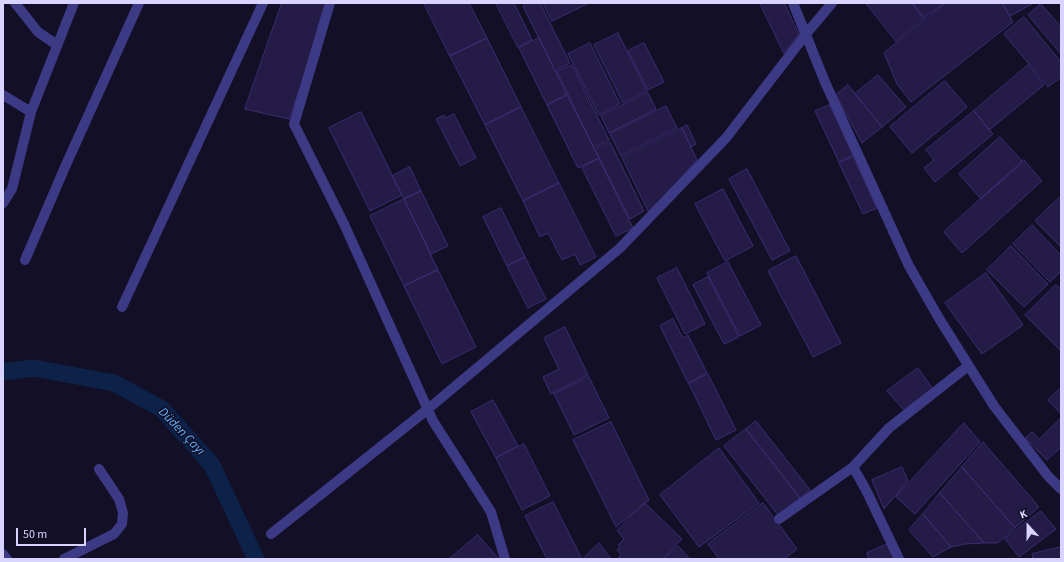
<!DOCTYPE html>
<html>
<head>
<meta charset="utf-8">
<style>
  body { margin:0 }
  #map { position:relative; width:1064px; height:562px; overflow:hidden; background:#130f26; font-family:"Source Sans 3",sans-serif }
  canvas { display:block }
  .frame { position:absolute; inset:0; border:4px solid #d9d4ff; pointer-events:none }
  .north { position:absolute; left:1008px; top:506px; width:40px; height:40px; -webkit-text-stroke:3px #130f26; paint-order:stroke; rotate:339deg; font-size:11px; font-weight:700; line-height:16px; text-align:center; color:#d9d4ff }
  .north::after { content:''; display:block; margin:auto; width:14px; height:18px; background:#d9d4ff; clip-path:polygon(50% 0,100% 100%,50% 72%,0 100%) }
  .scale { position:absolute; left:16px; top:528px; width:70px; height:18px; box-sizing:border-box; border:2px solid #d9d4ff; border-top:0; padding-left:5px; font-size:12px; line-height:14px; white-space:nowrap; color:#d9d4ff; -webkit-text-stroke:3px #130f26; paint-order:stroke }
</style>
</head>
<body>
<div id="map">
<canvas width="1064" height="562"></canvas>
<div class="frame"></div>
<div class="north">K</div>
<div class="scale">50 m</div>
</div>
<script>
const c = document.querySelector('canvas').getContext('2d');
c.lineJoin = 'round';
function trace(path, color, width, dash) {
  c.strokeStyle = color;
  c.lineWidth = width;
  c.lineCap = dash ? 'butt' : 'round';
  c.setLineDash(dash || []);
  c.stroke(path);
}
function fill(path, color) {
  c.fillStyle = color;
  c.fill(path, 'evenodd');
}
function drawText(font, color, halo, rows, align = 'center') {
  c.font = font + ' "Source Sans 3",sans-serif';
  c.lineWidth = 3;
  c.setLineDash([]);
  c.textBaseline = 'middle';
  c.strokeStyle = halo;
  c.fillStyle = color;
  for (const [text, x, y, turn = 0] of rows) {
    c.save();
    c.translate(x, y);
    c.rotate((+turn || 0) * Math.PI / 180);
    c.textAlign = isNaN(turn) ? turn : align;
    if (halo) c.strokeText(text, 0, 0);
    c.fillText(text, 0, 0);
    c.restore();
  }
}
trace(new Path2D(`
  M3,372L34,368L114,383L162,409L212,465L256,559`), '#0c2248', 17);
const building = new Path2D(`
  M282,3H330L289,119L245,109Z
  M424,3H469L487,38L450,56Z
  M496,3H514L532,40L518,47Z
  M528,3H540L570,63L555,71L523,6Z
  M543,3H589L552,21Z
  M760,3H784L799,34L784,53Z
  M866,3H912L924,18L896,41Z
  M912,3H944L924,18Z
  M946,3H1002L1013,22L911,102L897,84L884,53Z
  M1003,3H1032V4L1010,16Z
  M1041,4L1061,27V54L1028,15Z
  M1024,17L1061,62V77L1048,87L1004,34Z
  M618,33L647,91L623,103L594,45Z
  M487,38L521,107L485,125L450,56Z
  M539,38L567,95L547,105L519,48Z
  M590,43L620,104L599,115L568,54Z
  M644,43L664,82L648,90L628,51Z
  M572,65L609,140L594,148L557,72Z
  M1028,65L1044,85L989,130L974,111Z
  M878,75L906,107L882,127L855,94Z
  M945,81L967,107L912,153L890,127Z
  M848,85L882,127L862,143L836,95Z
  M648,93L656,109L609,133L601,116Z
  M567,95L599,158L578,168L547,105Z
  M830,105L853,155L839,162L815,111Z
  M666,106L677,128L621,156L610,134Z
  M521,107L559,183L523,201L485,125Z
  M974,111L993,134L935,182L924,168L934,160L926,150Z
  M361,112L402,195L370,211L329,128Z
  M454,114L476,158L460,166L436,119L444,115L445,118Z
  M687,125L696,144L691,147L682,128Z
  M682,128L697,160L649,213L622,158Z
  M1000,137L1023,162L981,199L959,174Z
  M610,142L644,211L630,219L595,150Z
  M853,157L877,208L863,214L839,163Z
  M599,159L633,228L616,236L582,168Z
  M1024,160L1042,181L962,253L944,232Z
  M410,167L421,191L404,199L392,176Z
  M747,169L790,251L772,260L729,179Z
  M559,183L596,257L580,265L575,254L562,260L548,233L540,237L523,201Z
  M723,189L753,246L725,261L695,204Z
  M421,191L448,246L431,254L404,199Z
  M1061,196V247L1035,221Z
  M404,199L438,270L404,286L370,216Z
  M501,208L525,257L507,266L483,217Z
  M1032,225L1061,255V271L1050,282L1013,244Z
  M1011,246L1048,284L1024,307L987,270Z
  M796,256L841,343L813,357L768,271Z
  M525,257L546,299L528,308L507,266Z
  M728,262L761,325L740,336L707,273Z
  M677,268L705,324L685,334L657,278Z
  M438,270L476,347L442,364L404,286Z
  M986,273L1023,325L982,354L945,303Z
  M708,277L739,337L724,344L693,285Z
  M1056,285L1061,289V351L1025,315Z
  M673,319L683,338L688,335L707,373L688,383L660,326Z
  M565,327L588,375L551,394L543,377L559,369L544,338Z
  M918,368L933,389L904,410L887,391Z
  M708,374L736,430L716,440L689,384Z
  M589,377L609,418L574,435L554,394Z
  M1061,388V414L1048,400Z
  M493,400L518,446L496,458L471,412Z
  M1061,418V447L1047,460L1025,438L1032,432L1039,439Z
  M756,421L810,490L800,498L746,429Z
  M611,422L649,500L616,527L573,440Z
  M964,423L980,442L915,514L896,497Z
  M746,429L800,498L778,515L724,446Z
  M983,442L1039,507L1015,528L962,467Z
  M524,444L550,496L522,510L496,458Z
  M719,448L759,503L699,547L660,495Z
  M902,467L908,481L884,509L872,480Z
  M962,467L1015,528L998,543H984L940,493Z
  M940,493L984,543L965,544L951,547L923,514Z
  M553,502L582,559H547L525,516Z
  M645,503L682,539L663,559H619L618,558L621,555L617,550L620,547L618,545L624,539L617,531Z
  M763,503L797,549L784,559H719L708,544Z
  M1041,511L1056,529L1019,557L1005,539Z
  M923,514L951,547L933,557L909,530Z
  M478,535L499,559H449Z
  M599,543L611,559H583Z
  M890,543L897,559H869L867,553Z
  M678,546L690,559H665Z
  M1061,547V559H1033L1032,554Z`);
fill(building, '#241b47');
trace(building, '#3b2d73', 1);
trace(new Path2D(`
  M15,3L38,32L57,45
  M330,3L294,124L344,224L433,421L491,512L505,559
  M793,3L825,82L909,266L940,320L994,406L1048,476L1061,489
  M3,95L31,112
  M3,203L12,189L31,112L74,3
  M25,260L65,167L139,3
  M122,307L263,3
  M853,467L866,490L899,559
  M779,519L853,467L889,428L968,366
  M271,534L428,409L620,248L726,138L806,34L832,3
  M3,554L7,559
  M64,559L114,534L122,524L123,513L119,499L99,469`), '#3d3a85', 10);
drawText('italic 13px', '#62b6ff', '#130f26', [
  ["Düden Çayı",181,432,46]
]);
</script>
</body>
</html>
